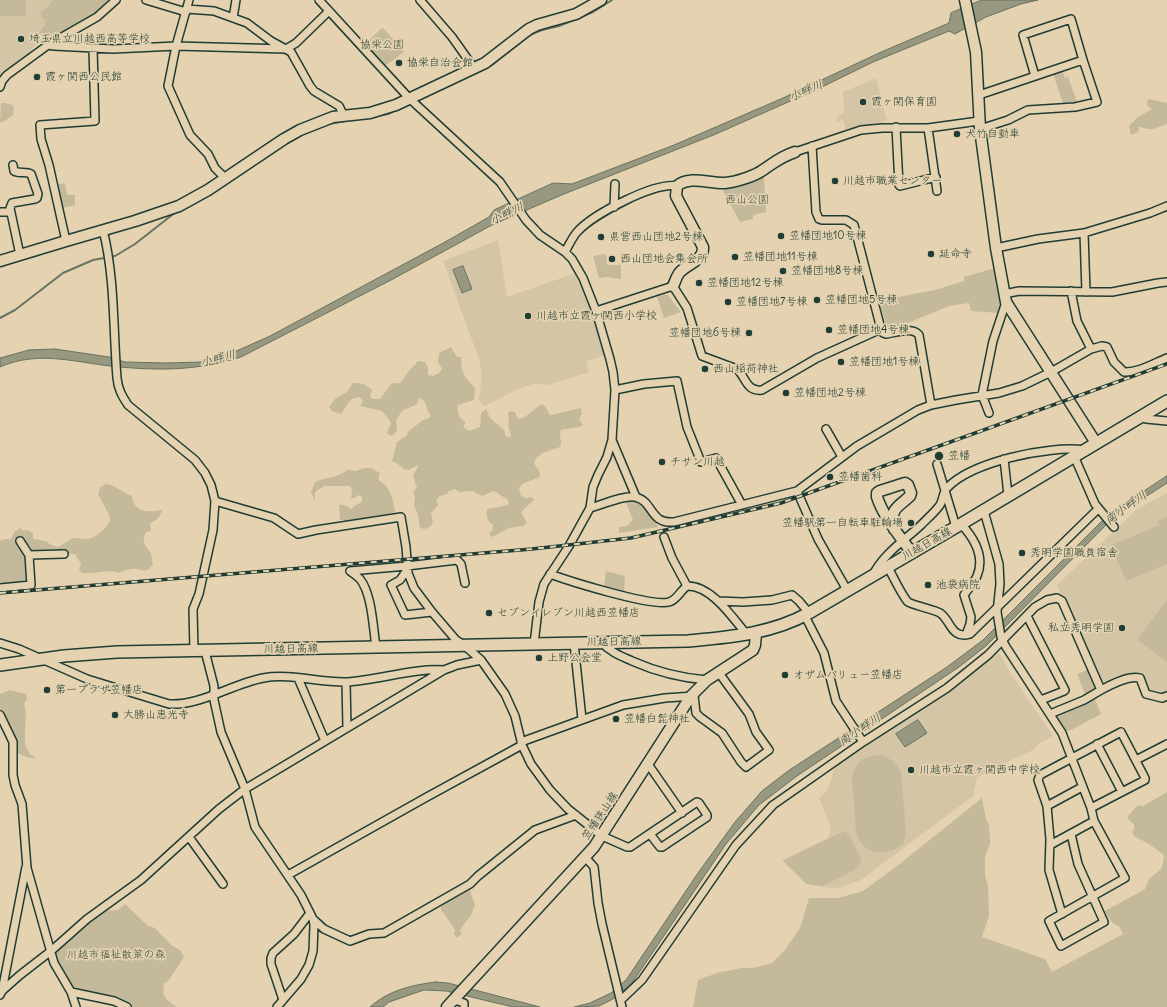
<!DOCTYPE html>
<html>
<head>
<meta charset="utf-8">
<style>
  body { margin:0 }
  canvas { display:block; background:#e5d2b0 }
</style>
</head>
<body>
<canvas width="1167" height="1007"></canvas>
<script>
const c = document.querySelector('canvas').getContext('2d');
c.lineJoin = 'round';
function fill(path, color) {
  c.fillStyle = color;
  c.fill(path, 'evenodd');
}
function trace(path, color, width, dash) {
  c.strokeStyle = color;
  c.lineWidth = width;
  c.lineCap = dash ? 'butt' : 'round';
  c.setLineDash(dash || []);
  c.stroke(path);
}
function drawText(font, color, halo, rows, align = 'center') {
  c.font = font + ' Delius,"Klee One",sans-serif';
  c.lineWidth = 3.5;
  c.setLineDash([]);
  c.textBaseline = 'middle';
  c.strokeStyle = halo;
  c.fillStyle = color;
  for (const [text, x, y, turn = 0] of rows) {
    c.save();
    c.translate(x, y);
    c.rotate((+turn || 0) * Math.PI / 180);
    c.textAlign = isNaN(turn) ? turn : align;
    if (halo) c.strokeText(text, 0, 0);
    c.fillText(text, 0, 0);
    c.restore();
  }
}
fill(new Path2D(`
  M0,0H51V38L49,40L43,38L29,52L30,53L0,78Z
  M876,78L887,121L846,129L843,120L836,122L837,118L844,112L843,92Z
  M498,240L507,297L576,273L589,306L606,355L586,361L589,372L547,385L536,383L518,389L493,402L483,406L479,399L482,377L480,362L443,261Z
  M1167,493V692L1162,694L1147,690L1141,671L1101,684L1057,585L1136,510Z
  M998,651L1011,674L1053,736L1040,743L1033,750L1003,764L997,765L977,778L973,796L861,880L838,888L822,887L806,884L782,860L828,838L831,828L819,798L825,793L829,787L835,766L887,730L949,690L976,671L996,652Z`), '#d4c5a6');
fill(new Path2D(`
  M0,0H26V16H0Z
  M52,0H112L99,12L56,36L48,37L38,34L45,25V20L41,17V12L48,7Z
  M382,28L386,31L404,52L385,66L365,44Z
  M1062,70L1065,78L1068,77L1077,102L1063,103L1053,74Z
  M1148,99L1167,103V124C1162,125 1157,129 1151,129C1147,130 1143,127 1139,127L1138,132L1131,135L1129,126L1138,117L1150,110L1152,108L1148,107L1147,103Z
  M1,103H4L13,105L14,110L13,115L6,120L0,123Z
  M761,177L764,179L766,212L753,215V219L740,222L723,191L726,188Z
  M65,183L67,195H75V205L62,208L58,184Z
  M606,254L607,265H621V279L607,277L599,278L593,256Z
  M995,268L1001,308L999,313L971,311L969,303L949,306L891,330L889,329L886,325L880,304L882,303V300L935,290L964,281V277Z
  M664,295H668L681,312L664,318L657,297Z
  M451,347L457,357H461L462,369L465,377L475,388L474,400L458,405C457,413 459,419 466,422L463,427L469,431L480,427L481,413L486,409L490,418L505,431V435L508,437L511,436L508,424L509,420L508,413L511,411L515,412L517,417L520,419C529,416 534,408 542,404L545,406L550,415L581,408L582,413L579,419L583,425L579,427L561,430C558,438 563,441 560,447L543,453L536,458L534,463L539,471L540,477L522,484L519,488L521,496L526,498L532,497L534,500L521,512L527,523L523,526L509,528L492,537L489,534L493,529V525C487,521 486,516 487,510C490,507 501,508 509,504L508,500L494,491L482,496L472,491L459,492L455,489L449,491L447,494L440,496L436,500L438,505L431,513L433,521L431,526L425,529L420,528L418,515L414,505L415,497L413,492L417,488L413,476L417,468L418,465L409,470L403,469L401,466L392,461L397,442L406,436L409,431L423,420L429,418L431,415C425,410 428,400 419,398L417,404L402,411L396,420L397,431L392,436L387,434L388,429L391,425L390,421L382,411L360,406L363,401L360,397C349,397 347,406 341,414L332,411L329,407L336,398L347,392L353,383C362,383 366,384 372,390L370,396L372,399H380L392,383C404,385 402,379 409,371C411,368 415,365 418,361L425,362L428,368V375L433,376L439,373L442,369L438,362L439,353Z
  M364,468H371L380,473C379,476 378,477 379,480C381,483 384,483 386,486C392,493 394,503 395,512C388,516 348,522 340,520L339,505H344L352,509L354,506L362,502V497L358,495L355,498H351L352,490L350,486H324L315,492V501L311,492L315,482C325,477 339,478 347,470L356,471Z
  M106,484C116,485 122,493 132,496C132,501 133,501 135,505C143,514 152,511 163,510L158,518L150,524L151,531L146,532C140,544 147,545 151,554C152,557 152,561 153,564C146,574 145,570 136,569C130,568 124,571 119,573C107,568 94,575 82,573L79,570L81,564L75,554H70L64,552L33,550L24,557L27,563L28,581L23,584L0,586V541L5,539H11L15,531L21,528L23,531L27,530L33,533V539L46,541L51,545L58,547L73,538C77,538 82,539 86,539C96,539 105,529 110,521L109,515L98,494L100,487Z
  M631,499C647,504 650,513 658,527L619,533V527L627,526L633,520L625,500Z
  M1167,517V564L1126,581L1111,545L1159,525L1158,521Z
  M606,571L625,576L624,592L604,587Z
  M1167,600V662L1137,639Z
  M1089,669L1098,690L1086,697L1077,674Z
  M10,690L26,694L27,699L24,704C27,712 26,721 25,729C24,735 26,740 25,745L30,754L36,758H29L15,752L8,740L0,722V694Z
  M1094,697L1101,714L1073,729L1065,732L1055,714Z
  M882,755C891,759 896,763 901,772L906,832L903,845C887,855 864,857 857,835C855,829 855,822 855,816C854,804 853,791 852,779C855,759 865,756 882,755Z
  M1167,792V1007H693L698,980L717,973L741,968H753L772,963L784,951L800,928L809,898H838L863,891L897,866L982,798L986,819L989,825L990,837V844L985,856V876L988,885L989,916L982,937L1045,959L1052,972L1123,934L1119,926C1111,925 1109,917 1105,911L1145,889L1149,879L1162,868L1164,857L1163,854L1149,844L1134,836L1132,832L1134,829V825L1128,819V816L1137,806L1141,805L1143,806Z
  M842,832H846L851,838L861,858V863L853,871L823,886L807,884L783,861Z
  M470,887L471,895L475,904L474,908L470,917L467,920L460,930L462,934L457,938L454,934L455,930L446,916L441,910V906L448,901L449,899Z
  M125,904L148,926L155,928L171,945L180,950L184,957L169,980L163,984L164,988L163,993L167,1000L177,1007H132L119,1001L73,988L61,970L55,956L56,948L103,911L118,910Z`), '#c4ba9b');
const water = new Path2D(`
  M982,0H1038L1021,4L986,17L955,34L949,31L873,62L822,87L716,134L564,194L492,225L393,279L241,357C199,370 164,371 120,367C79,364 41,349 0,367V358L29,350L55,349L109,357L125,362L166,363L201,362L232,353L270,336L445,242L489,217L494,210L553,183L572,184L674,145L783,98L879,53L949,23L951,13Z
  M463,266L472,289L462,293L453,270Z
  M1167,476V483L1114,517L986,646L959,667L797,776L759,805L726,844L632,983L613,999L599,1006L574,1007L590,1003L611,993L626,980L698,873L735,822L762,791L788,771L947,667L983,640L1108,515Z
  M918,720L927,733L905,747L896,734Z
  M436,982L448,983L540,1007H513L446,991L424,990L389,1002L383,1007H370C389,990 412,985 436,982Z`);
fill(water, '#98977f');
trace(water, '#687361', 1);
trace(new Path2D(`
  M487,67L492,65L530,35L542,30L559,26L593,12L612,0
  M437,91L460,80
  M372,117L388,114L398,109
  M329,124L346,121
  M255,164L290,141
  M193,204L208,195
  M0,318L15,310L63,273L93,260L115,256L135,244L172,215L180,210`), '#687361', 2);
const street = new Path2D(`
  M146,0L186,12
  M189,0L176,46L168,86L190,135L208,154L215,168L225,178
  M319,0L409,98L500,182L526,220L540,235L565,252L572,259L583,278L596,311L610,359L613,372L615,390L612,440L607,457L598,475L593,487L590,508L569,546L544,584L539,602L534,644
  M420,0L452,37L474,68
  M187,9L214,11L247,23L271,41L291,52L310,86L314,91L339,106L344,116
  M233,18L236,0
  M48,45L97,17L116,0
  M1035,76L1023,35L1071,19L1083,60
  M0,87L2,81L7,75L48,45L54,46L113,49L176,46L286,49L296,43L329,11
  M979,95L1083,60L1097,102L1075,107L1028,110L1008,120L980,129
  M896,127L899,185L900,186L936,177
  M928,128L937,191
  M812,146L816,212L819,219L822,220H846L854,225L881,329L883,333L886,334C896,333 912,326 919,335L931,405
  M795,152L861,130L882,128H928L979,121
  M13,165L14,171C20,174 26,171 31,174L38,194L37,198L35,199L12,203L10,208L20,255
  M614,207L615,184
  M0,212H10
  M103,230C115,277 113,329 117,378C118,389 122,396 128,405L195,460L205,473L211,485L215,501L213,530L199,594L193,609L194,651
  M1084,233L1086,292
  M66,241L49,165L41,139L40,125L95,121L93,48
  M996,248L1038,239L1084,233L1150,213L1167,206
  M565,252C569,245 573,236 578,231C594,214 654,182 677,186
  M1071,291L1077,321L1091,349
  M1004,294L1019,291L1112,292L1158,283L1167,282
  M596,311L673,286L687,308L702,356L737,369C746,377 746,392 762,390L817,358L881,329
  M615,390L644,384L677,381L687,427L701,462L716,458L742,505
  M989,413L982,395L993,341L1006,302
  M1141,416L1146,419L1167,421
  M826,429L842,457
  M612,440L636,497
  M1074,456L1095,504L1114,527
  M1004,459L1008,495
  M937,464L956,527
  M797,491L818,539L847,590
  M215,501L274,518L298,534L316,530L401,517L406,547L408,573L414,588L432,612L456,640L465,646L481,660L505,694L515,716L522,745L531,764L550,790L568,809L602,836L627,847H630L697,802L699,803L707,815V817L662,847H660L650,834
  M590,508C601,505 624,495 635,497C654,501 649,524 674,522L797,491L857,446L918,410L931,405L956,400L999,393L1022,386L1051,372L1091,349L1102,346L1107,347L1114,362L1124,372C1138,373 1154,363 1167,358
  M984,511L999,564L1000,584L997,612L1001,637L1006,647L1062,733L1091,808L1094,821L1125,878L1049,921L1061,946L1104,922L1078,864L1071,834
  M961,524C974,538 985,557 977,576C974,583 968,589 964,595L971,617L970,624L966,635
  M664,537L672,558L687,586
  M29,555L64,554
  M888,567C891,573 904,598 908,602C912,605 933,609 940,613C951,620 951,640 970,634L1098,509
  M407,570L400,580L391,585L405,615L432,612
  M550,574C569,581 652,607 669,602C677,600 680,591 687,586C711,585 733,618 747,635
  M873,575C883,554 905,540 921,525C927,519 935,512 940,505C943,500 943,492 947,488C971,462 1049,445 1084,450
  M0,588L31,585L29,555L20,541
  M719,601L743,602L772,600L792,595L799,601L809,613
  M805,616L824,653L836,701L863,742
  M1027,616L1065,690L1064,691L1041,700
  M601,642C610,652 621,656 632,661C657,672 681,678 707,680
  M0,643L19,649L87,679L169,704C200,706 232,684 263,678C291,673 319,683 347,682C379,680 413,668 444,670
  M574,643L582,719
  M376,647C373,627 372,594 360,579C357,576 353,573 350,571L407,566L457,560L461,564L465,583
  M205,651L214,686V700L221,732L245,789L255,827L301,895L313,919L314,925L313,951L309,965L301,979L277,1007
  M298,678L325,741
  M346,682L347,728
  M1050,714L1084,700L1101,690
  M0,715L13,742V775L15,785L22,804L27,868L54,963L71,992L76,1007
  M521,742L623,705L665,698L694,696L696,713L700,717L722,733L741,762L746,767L769,750L756,732L749,714L719,673
  M1097,744L1122,792
  M1136,760L1167,744
  M648,764L682,813
  M1047,806L1082,787
  M189,837L223,884
  M1050,845L1094,821
  M585,857L594,867L598,903L602,924L622,1007
  M288,875L425,798L522,745
  M1062,914L1049,870L1050,839L1047,806L1038,780L1040,775L1121,732L1145,778V780L1091,808
  M313,919L324,929L350,941L369,934L384,933L470,884L478,876L535,830L576,815
  M2,991L26,867
  M71,992L114,1001L127,1007
  M0,995L2,991L20,975L51,951L87,919L141,880L219,809L245,789L444,670L457,665L481,660
  M283,1000L271,964V958L273,953L294,934L310,913
  M454,1000L464,1003V1007
  M621,1000L642,980L736,845L773,805L863,742L947,688L988,655L1035,607L1047,600L1057,598L1062,601L1101,690C1110,685 1129,675 1140,678L1146,694L1162,698L1167,696`);
const secondary = new Path2D(`
  M965,0L976,52L980,129L996,248L1006,302L1096,443
  M0,261L66,241L135,221L179,206L208,190L284,139L300,130L333,117L370,113L396,105L485,63L529,29L537,25L576,14L601,0
  M673,286C675,282 677,275 680,272C689,263 704,260 703,247L676,196L677,186C690,175 710,184 725,183C736,182 755,176 763,170C775,162 780,157 795,152
  M894,529C890,508 896,509 910,496L911,493L908,485L905,483L880,491L877,493V497C884,518 899,535 912,553
  M447,1007L594,847L691,696L707,680L753,650L755,645L756,633`);
const primary = new Path2D(`
  M0,665L64,656L117,652L688,641C730,637 771,634 809,613L956,527L1167,401`);
trace(street, '#1f3d34', 10);
trace(secondary, '#1f3d34', 13);
trace(primary, '#1f3d34', 14);
trace(street, '#e5d2b0', 7);
trace(secondary, '#e5d2b0', 10);
trace(primary, '#e5d2b0', 11);
const rail = new Path2D(`
  M0,593L532,549L631,538L781,503L1167,364`);
trace(rail, '#1f3d34', 3.5);
trace(rail, '#e5d2b0', 2, [6]);
for (const [x, y, r, color] of [
  [21,39,4,"#1f3d34"],
  [399,63,4,"#1f3d34"],
  [37,77,4,"#1f3d34"],
  [863,102,4,"#1f3d34"],
  [957,134,4,"#1f3d34"],
  [835,181,4,"#1f3d34"],
  [781,236,4,"#1f3d34"],
  [601,237,4,"#1f3d34"],
  [931,254,4,"#1f3d34"],
  [735,257,4,"#1f3d34"],
  [612,259,4,"#1f3d34"],
  [783,271,4,"#1f3d34"],
  [699,283,4,"#1f3d34"],
  [817,300,4,"#1f3d34"],
  [728,302,4,"#1f3d34"],
  [528,316,4,"#1f3d34"],
  [829,330,4,"#1f3d34"],
  [749,333,4,"#1f3d34"],
  [841,362,4,"#1f3d34"],
  [705,369,4,"#1f3d34"],
  [786,393,4,"#1f3d34"],
  [939,456,5,"#1f3d34"],
  [662,462,4,"#1f3d34"],
  [830,477,4,"#1f3d34"],
  [911,523,4,"#1f3d34"],
  [1022,553,4,"#1f3d34"],
  [928,585,4,"#1f3d34"],
  [489,613,4,"#1f3d34"],
  [1122,628,4,"#1f3d34"],
  [539,658,4,"#1f3d34"],
  [785,675,4,"#1f3d34"],
  [47,690,4,"#1f3d34"],
  [115,715,4,"#1f3d34"],
  [616,719,4,"#1f3d34"],
  [911,770,4,"#1f3d34"]
]) {
  const dot = new Path2D();
  dot.arc(x, y, r, 0, 2 * Math.PI);
  c.fillStyle = color;
  c.fill(dot);
  trace(dot, '#e5d2b0', 1.5);
}
drawText('11px', '#1f3d34', '#e5d2b0', [
  ["埼玉県立川越西高等学校",29,39],
  ["協栄自治会館",407,63],
  ["霞ヶ関西公民館",45,77],
  ["霞ヶ関保育園",871,102],
  ["犬竹自動車",965,134],
  ["川越市職業センター",843,181],
  ["笠幡団地10号棟",789,236],
  ["県営西山団地2号棟",609,237],
  ["延命寺",939,254],
  ["笠幡団地11号棟",743,257],
  ["西山団地会集会所",620,259],
  ["笠幡団地8号棟",791,271],
  ["笠幡団地12号棟",707,283],
  ["笠幡団地5号棟",825,300],
  ["笠幡団地7号棟",736,302],
  ["川越市立霞ヶ関西小学校",536,316],
  ["笠幡団地4号棟",837,330],
  ["笠幡団地6号棟",741,333,"right"],
  ["笠幡団地1号棟",849,362],
  ["西山稲荷神社",713,369],
  ["笠幡団地2号棟",794,393],
  ["笠幡",948,456],
  ["チサン川越",670,462],
  ["笠幡歯科",838,477],
  ["笠幡駅第一自転車駐輪場",903,523,"right"],
  ["秀明学園職員宿舎",1030,553],
  ["池袋病院",936,585],
  ["セブンイレブン川越西笠幡店",497,613],
  ["私立秀明学園",1114,628,"right"],
  ["上野公会堂",547,658],
  ["オザムバリュー笠幡店",793,675],
  ["第一プラザ笠幡店",55,690],
  ["大勝山恵光寺",123,715],
  ["笠幡白髭神社",624,719],
  ["川越市立霞ヶ関西中学校",919,770]
], 'left');
drawText('11px', '#304a3e', '#e5d2b0', [
  ["協栄公園",382,45],
  ["西山公園",747,200],
  ["川越市福祉散策の森",116,955]
]);
drawText('11px', '#1f3d34', '#e5d2b0', [
  ["川越日高線",927,544,-30],
  ["川越日高線",614,642,-1],
  ["川越日高線",291,649,-1],
  ["笠幡狭山線",600,816,-56]
]);
drawText('italic 12px', '#2b463c', '#e5d2b0', [
  ["小畔川",806,91,-24],
  ["小畔川",507,214,-26],
  ["小畔川",218,359,-14],
  ["南小畔川",1126,508,-36],
  ["南小畔川",860,730,-34]
]);
</script>
</body>
</html>
